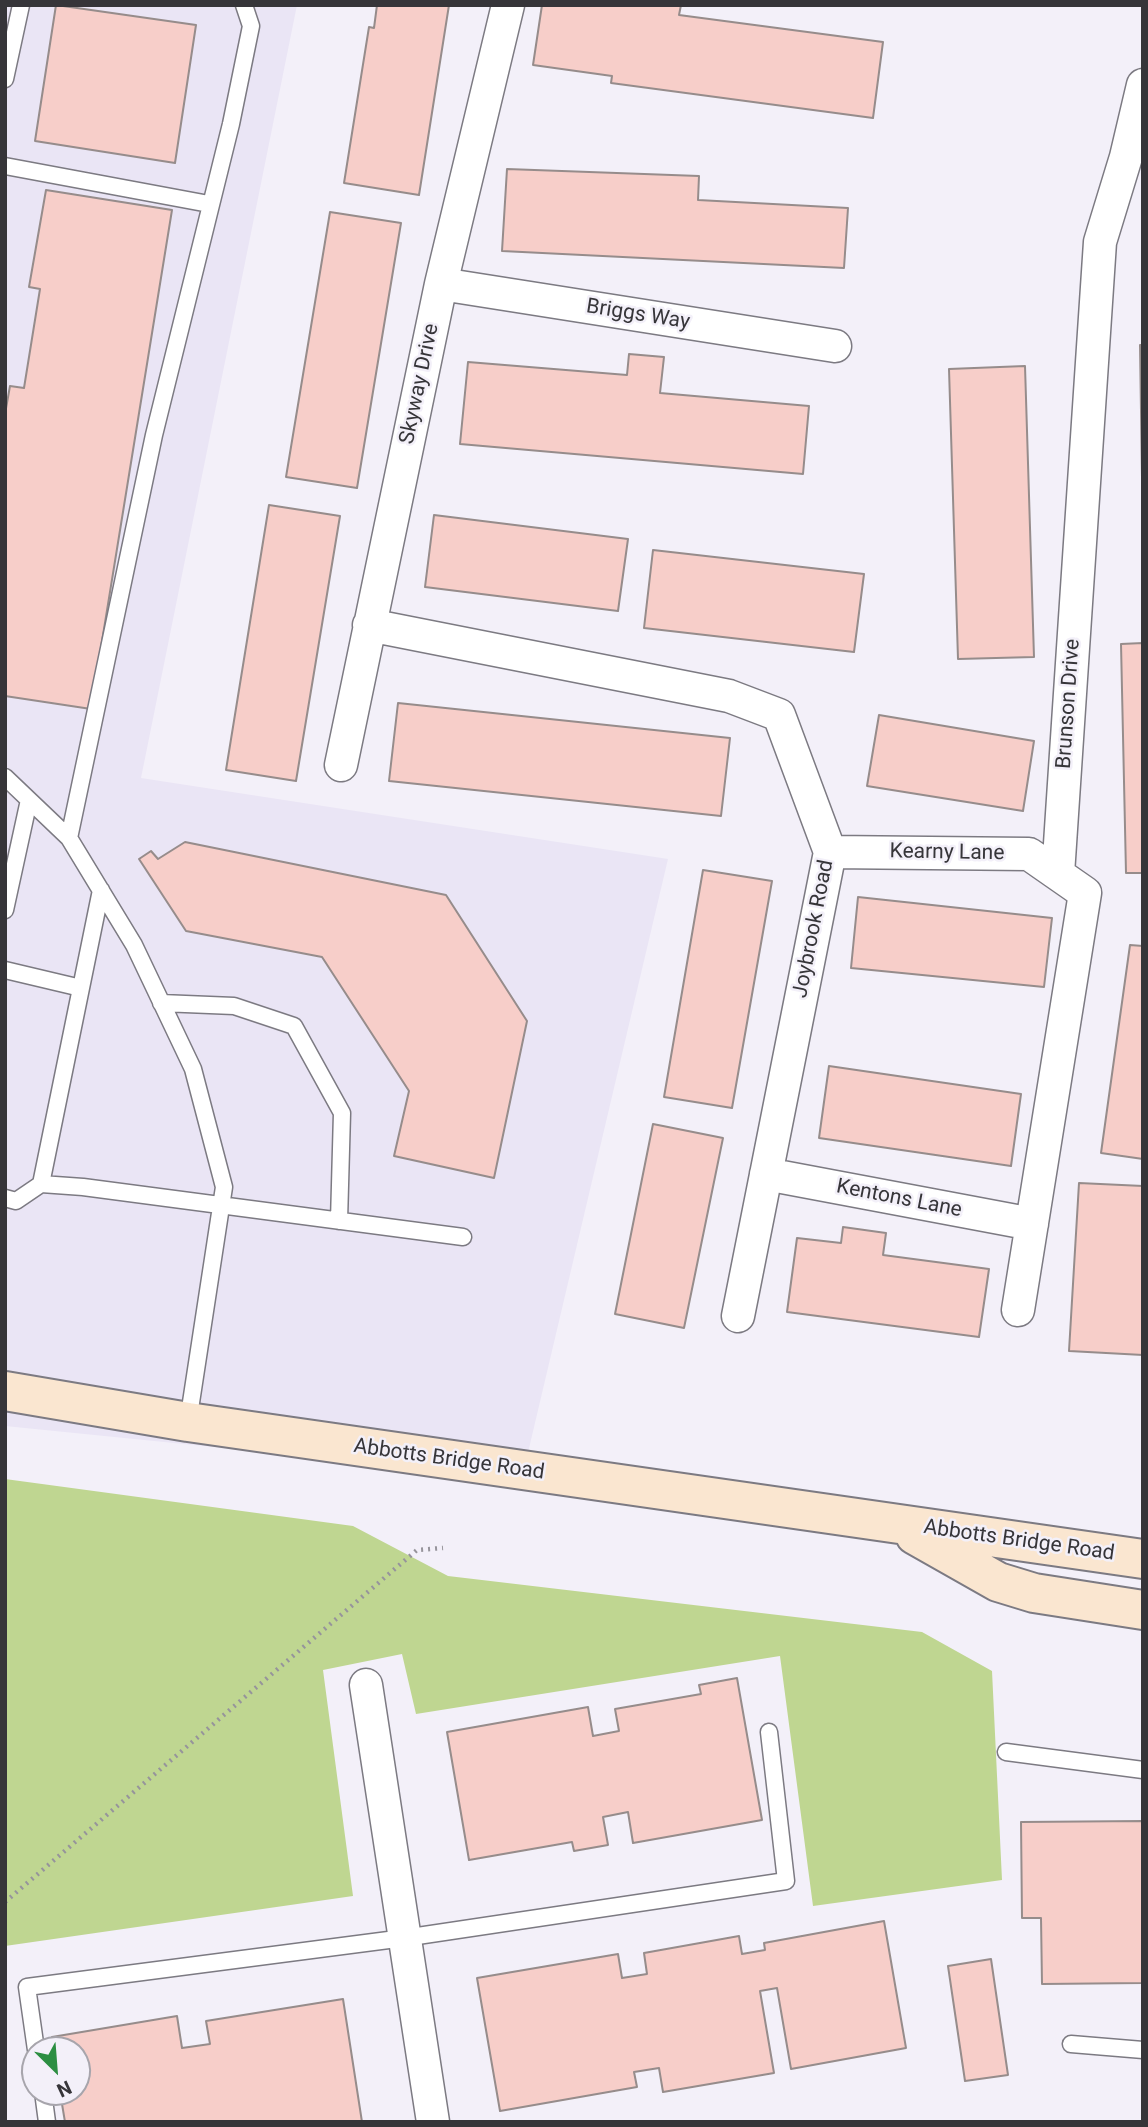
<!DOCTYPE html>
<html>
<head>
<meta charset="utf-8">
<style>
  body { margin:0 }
  #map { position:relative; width:1148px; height:2127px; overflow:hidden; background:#f3f0f9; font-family:Roboto,sans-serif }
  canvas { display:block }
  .frame { position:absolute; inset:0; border:7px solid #363539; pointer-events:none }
  .north { position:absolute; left:21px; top:2036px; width:70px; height:70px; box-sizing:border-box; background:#f3f0f9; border:2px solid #a7a5ac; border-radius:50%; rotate:155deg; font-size:19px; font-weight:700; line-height:28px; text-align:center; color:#363539 }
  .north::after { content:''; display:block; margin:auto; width:24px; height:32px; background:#2c8e42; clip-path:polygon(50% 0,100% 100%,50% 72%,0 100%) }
</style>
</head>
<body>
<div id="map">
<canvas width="1148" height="2127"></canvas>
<div class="frame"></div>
<div class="north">N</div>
</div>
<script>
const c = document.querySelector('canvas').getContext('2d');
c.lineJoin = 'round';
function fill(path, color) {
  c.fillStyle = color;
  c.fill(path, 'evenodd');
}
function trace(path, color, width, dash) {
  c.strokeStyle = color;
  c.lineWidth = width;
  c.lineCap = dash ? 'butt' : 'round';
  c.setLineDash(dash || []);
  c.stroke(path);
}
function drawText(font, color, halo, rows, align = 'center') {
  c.font = font + ' Roboto,sans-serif';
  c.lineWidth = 5;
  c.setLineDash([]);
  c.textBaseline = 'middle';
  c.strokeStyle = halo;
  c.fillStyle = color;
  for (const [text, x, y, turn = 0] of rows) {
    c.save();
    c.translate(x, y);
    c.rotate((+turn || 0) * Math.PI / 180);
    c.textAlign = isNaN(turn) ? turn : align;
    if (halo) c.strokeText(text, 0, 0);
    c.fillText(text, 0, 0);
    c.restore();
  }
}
fill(new Path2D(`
  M5,5H297L141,778L668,859L522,1478L5,1426Z`), '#eae5f5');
fill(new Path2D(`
  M5,1479L353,1526L448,1576L922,1632L992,1671L1002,1880L813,1906L780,1656L416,1714L402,1654L323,1670L353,1896L5,1946Z`), '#bfd691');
const building = new Path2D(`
  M56,5L196,25L175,163L35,141Z
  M377,5H449L419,195L344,183L369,27L374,28Z
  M542,5H681L679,15L883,42L873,118L611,83L612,76L533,65Z
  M507,169L699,176L698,200L848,208L844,268L502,251Z
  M46,190L172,210L91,709L5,696V414L10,386L24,388L40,289L29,287Z
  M330,212L401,223L357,488L286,477Z
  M1140,345H1143V544Z
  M629,354L664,357L660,393L809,406L803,474L460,444L468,362L627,375Z
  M1025,366L1034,657L958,659L949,369Z
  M269,505L340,516L296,781L226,770Z
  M434,515L628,539L618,611L425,587Z
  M653,550L864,574L854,652L644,628Z
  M1143,643V873H1126L1121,644Z
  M398,703L730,738L721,816L389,781Z
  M879,715L1034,741L1023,811L867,786Z
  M185,842L446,895L527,1021L494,1178L394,1156L409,1091L322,957L186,931L139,859L151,851L158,859Z
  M703,870L772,881L732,1108L664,1097Z
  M858,897L1052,918L1044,987L851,968Z
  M1130,945L1143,946V1159L1101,1153Z
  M829,1066L1021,1094L1011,1166L819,1138Z
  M653,1124L723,1138L684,1328L615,1314Z
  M1079,1183L1143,1186V1355L1069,1351Z
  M843,1227L886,1233L883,1255L989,1269L979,1337L787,1312L797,1238L841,1243Z
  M737,1678L762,1820L633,1843L628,1812L603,1817L608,1845L574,1851L572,1842L469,1860L447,1732L588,1707L593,1736L619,1731L615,1709L701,1694L699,1685Z
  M1143,1821V1983L1042,1984L1041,1918H1022L1021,1822Z
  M884,1921L906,2048L791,2069L777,1988L760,1991L774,2073L663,2092L659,2068L634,2072L637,2087L500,2111L477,1978L618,1954L622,1978L647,1974L644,1953L739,1936L742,1954L765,1950L764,1943Z
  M991,1959L1008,2075L965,2081L948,1966Z
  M343,1999L362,2122H65L60,2092H77V2050H54L52,2037L177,2016L182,2048L210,2044L206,2021Z`);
fill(building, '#f7cec9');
trace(building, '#968c8b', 2);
const service = new Path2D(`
  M5,79L21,5
  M5,166L209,204
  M5,777L69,838L134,945L193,1069L224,1187L188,1422
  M69,838L154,435L231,124L251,26L244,5
  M5,910L29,800
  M5,970L81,988
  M161,1003L234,1006L294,1026L342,1113L339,1221
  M41,1184L101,890
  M5,1198L16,1201L41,1184L83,1187L463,1237
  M1006,1752L1143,1770
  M1071,2044L1143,2050
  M36,2050L27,1987L404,1938L786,1881L769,1732
  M43,2092L47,2122`);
const minor = new Path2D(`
  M441,284L835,346
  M369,625L729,696L779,715L830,852L738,1316
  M341,765L441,284L508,5
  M830,852L1029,854L1085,893L1018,1310
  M1058,874L1100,242L1126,157L1143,85
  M766,1174L1032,1224
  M366,1685L433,2122`);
const secondary = new Path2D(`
  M5,1391L188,1422L1143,1559
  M915,1535L998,1582L1034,1593L1143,1610`);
trace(service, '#7c7a82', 19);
trace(minor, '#7c7a82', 35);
trace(secondary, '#7c7a82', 42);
trace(new Path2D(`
  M5,1902L417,1550L443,1548`), '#96949b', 4.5, [2, 5]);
trace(service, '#fff', 16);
trace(minor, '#fff', 32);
trace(secondary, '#fae6d0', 38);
drawText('21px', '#363539', '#f3f0f9', [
  ["Briggs Way",638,315,9],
  ["Skyway Drive",420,384,-78],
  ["Brunson Drive",1069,704,-86],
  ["Kearny Lane",947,853,1],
  ["Joybrook Road",814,929,-79],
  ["Kentons Lane",899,1199,11],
  ["Abbotts Bridge Road",449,1460,8],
  ["Abbotts Bridge Road",1019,1541,8]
]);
</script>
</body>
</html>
